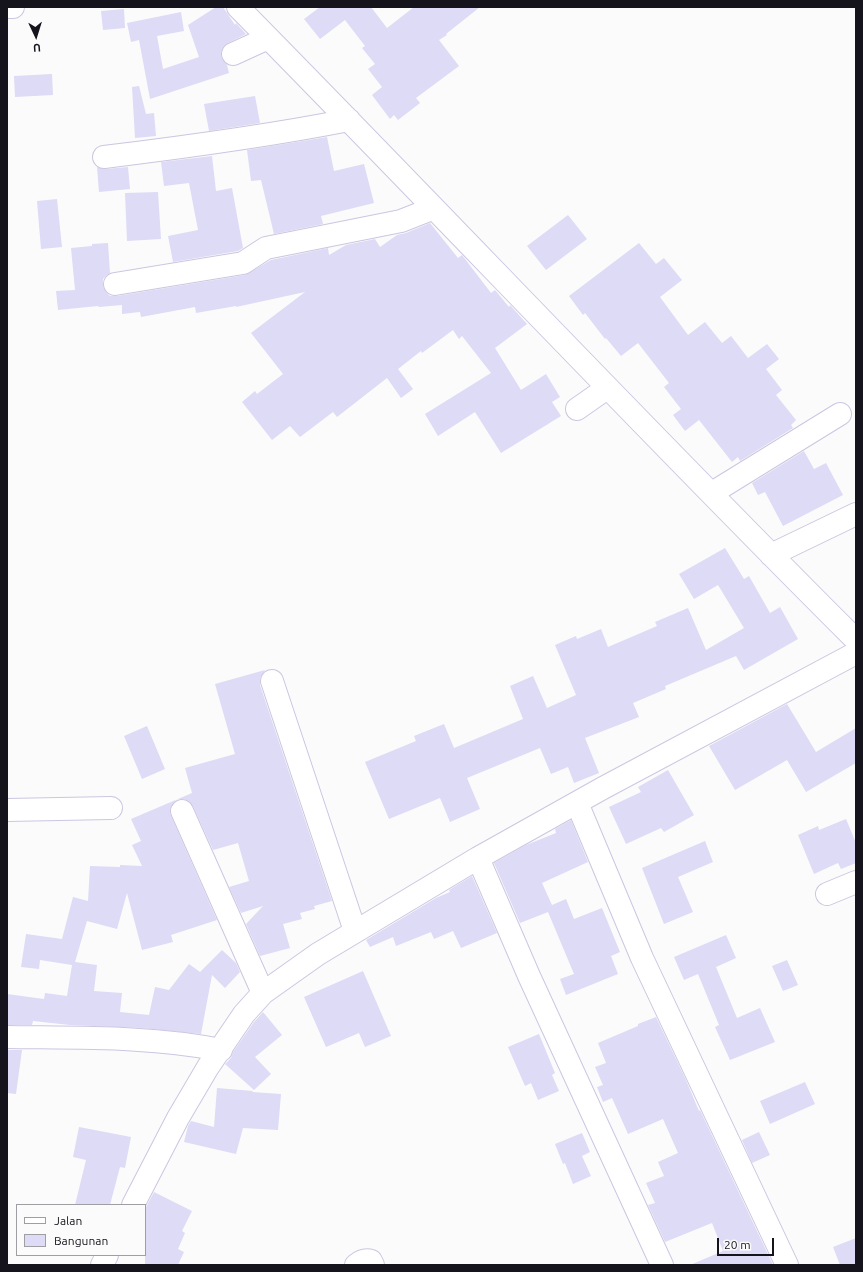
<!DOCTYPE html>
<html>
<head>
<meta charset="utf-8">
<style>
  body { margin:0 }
  #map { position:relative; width:863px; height:1272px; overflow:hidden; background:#fbfbfb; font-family:Ubuntu,sans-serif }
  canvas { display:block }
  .frame { position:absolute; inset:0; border:8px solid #15131c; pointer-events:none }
  .legend { position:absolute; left:16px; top:1204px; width:130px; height:52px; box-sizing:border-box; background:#fbfbfb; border:1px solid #9f9ea2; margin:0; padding:5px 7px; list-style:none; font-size:12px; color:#15131c }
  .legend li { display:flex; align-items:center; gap:8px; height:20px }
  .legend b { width:20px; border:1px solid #9f9ea2 }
  .north { position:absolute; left:16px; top:16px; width:40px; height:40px; -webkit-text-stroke:3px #fbfbfb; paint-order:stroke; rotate:176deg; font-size:11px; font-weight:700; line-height:16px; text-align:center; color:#15131c }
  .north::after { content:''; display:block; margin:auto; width:14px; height:18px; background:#15131c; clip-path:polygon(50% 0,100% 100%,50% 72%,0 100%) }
  .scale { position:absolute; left:717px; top:1238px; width:57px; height:18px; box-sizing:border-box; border:2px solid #15131c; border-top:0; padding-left:5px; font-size:12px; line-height:14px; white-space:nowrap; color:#15131c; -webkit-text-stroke:3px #fbfbfb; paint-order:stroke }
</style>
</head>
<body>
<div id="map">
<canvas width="863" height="1272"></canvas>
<div class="frame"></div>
<ul class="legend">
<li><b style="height:5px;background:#fff"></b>Jalan</li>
<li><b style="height:11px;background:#dddbf6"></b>Bangunan</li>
</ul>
<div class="north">U</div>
<div class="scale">20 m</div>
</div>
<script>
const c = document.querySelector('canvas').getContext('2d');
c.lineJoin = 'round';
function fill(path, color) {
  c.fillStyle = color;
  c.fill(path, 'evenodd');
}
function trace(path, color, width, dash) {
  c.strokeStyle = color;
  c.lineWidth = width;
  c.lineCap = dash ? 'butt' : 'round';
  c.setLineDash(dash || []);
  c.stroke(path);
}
fill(new Path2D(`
  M216,7H223L235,25L236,23L246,34L228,43L223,47L221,52L222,59L227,65L229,73L150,99L139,40L131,42L127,23L181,12L184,31L157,36L163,69L199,57L188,25Z
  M320,7H371L387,28L414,7H480L446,34L447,35L439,40L459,66L416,98L420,103L398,120L394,115L390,119L372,95L382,87L368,69L375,64L362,48L365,46L345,20L320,39L304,19Z
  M124,9L125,28L103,30L101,11Z
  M52,74L53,95L15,97L14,76Z
  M139,86L146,114L154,113L156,136L135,138L132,87Z
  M255,96L260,123L209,131L204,104Z
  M327,137L334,171L364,164L374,203L321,216L323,224L274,234L261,180L251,181L247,150Z
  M212,156L216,191L232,188L243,248L238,251L173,262L168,236L198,230L189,183L164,186L161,162Z
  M97,167L106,169L128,167L130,189L99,192Z
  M158,192L161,239L127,241L125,193Z
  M57,199L62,247L41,249L37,201Z
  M568,215L587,239L546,270L527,246Z
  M430,223L458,258L462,255L491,293L495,290L509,307L510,305L527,324L495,348L521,390L546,374L560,397L552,402L561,416L501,453L475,412L438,436L425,414L491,373L462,336L459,339L453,330L422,353L421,351L398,369L413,389L401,398L387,378L337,417L333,412L300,437L290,426L272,440L242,402L255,391L257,394L283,374L251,333L305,292L236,307V306L196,313L195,307L141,317L140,312L122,314V305L99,307L98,306L58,310L56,291L75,290L71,248L92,246V244L108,243L110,273L107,275L103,279V286L106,292L110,296H117L245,275L271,260L328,248L329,255L346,245L375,239L380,247L397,235L406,233Z
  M639,243L656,264L664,258L682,280L660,297L688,335L705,322L722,343L731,336L748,358L767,344L779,359L766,369L782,390L776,395L796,420L791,425L793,428L740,461L738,457L732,462L699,420L685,431L673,415L681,409L664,387L669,383L638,343L621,356L606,338L605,339L585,313L583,315L569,296Z
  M804,451L814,469L826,463L843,495L783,526L765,492L758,495L752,483Z
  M725,548L744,579L749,576L770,613L780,607L798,639L744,670L736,656L665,686L666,689L633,703L639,717L585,738L599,773L574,783L568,767L551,774L540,748L467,778L480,809L450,822L440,798L389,819L365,762L416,741L414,736L444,724L454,748L523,719L510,686L533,676L547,708L576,695L555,645L576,636L577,639L601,629L608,647L657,626L655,622L688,608L706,650L744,628L718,585L694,599L679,574Z
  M265,670L260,678V685L332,901L314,906L315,909L300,913L302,919L283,924L290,948L260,956L246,924L263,906L241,913L229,887L249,881L238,843L213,850L193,806L189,801L184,799H177L172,804L170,810L171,816L217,920L171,935L173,942L142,950L127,893L117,929L87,921L75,962L97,965L94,991L122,993L120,1012L149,1015L155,987L169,990L189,964L200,972L222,950L236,963L240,972L225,988L212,975L201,1034L142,1028L70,1025L33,1021L32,1025H7V994L44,999L45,993L67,996L72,965L40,960L39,969L21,967L26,934L62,939L73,897L88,901L90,866L120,867V865L142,866L132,845L141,841L131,819L192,793L185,768L235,754L215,684Z
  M787,704L816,752L856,728V763L806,792L787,760L735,790L709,746Z
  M147,726L165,769L142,779L124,736Z
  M668,770L694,815L664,832L661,828L626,844L609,807L641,792L638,787Z
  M846,819L856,843V863L841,869L838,863L814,874L798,835L818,826L819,830Z
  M571,820L588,862L542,883L552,905L566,899L574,919L602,908L620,952L611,956L618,974L566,995L560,979L574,974L548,912L520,923L494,863L526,845L556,833L555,829Z
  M705,841L713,862L678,877L693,912L664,924L642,868Z
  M472,876L497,933L461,948L453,931L434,939L431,932L396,946L393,937L370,947L366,940L436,898L450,892L449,890Z
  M726,935L736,958L716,967L737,1018L760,1008L775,1042L730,1060L715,1027L719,1025L698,974L684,980L674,957Z
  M787,960L798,985L783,991L772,966Z
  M363,971L391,1036L365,1047L359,1033L326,1047L304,997Z
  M263,1012L282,1035L255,1057L271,1074L254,1090L225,1064L231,1058L233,1052L254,1022Z
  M656,1017L686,1080L699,1111L700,1110L773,1265H690L723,1251L712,1223L665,1242L648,1205L655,1203L646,1183L664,1176L658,1162L678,1153L663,1119L628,1134L612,1098L603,1102L597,1087L603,1085L595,1067L606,1063L598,1043L638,1026V1024Z
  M539,1034L555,1073L552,1075L559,1091L538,1100L531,1083L525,1086L508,1047Z
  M7,1050H22L16,1094L7,1093Z
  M805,1082L815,1104L770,1124L760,1101Z
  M217,1088L253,1091L252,1092L281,1094L278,1130L243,1128L236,1154L184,1142L188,1126L191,1121L214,1127Z
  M79,1127L131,1137L125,1168L120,1167L110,1205H75L86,1160L73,1157Z
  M759,1132L770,1155L752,1163L742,1140Z
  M582,1133L590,1152L582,1156L591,1176L573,1184L565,1163L563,1164L555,1144Z
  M154,1192L192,1211L182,1231L185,1233L178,1249L184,1252L178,1265H145V1209Z
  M856,1238V1265H840L833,1247Z`), '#dddbf6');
const minor = new Path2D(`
  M7,7H13
  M238,7C445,217 647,432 856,640
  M233,54L268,38
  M104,157C186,147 268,136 349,120
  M115,284L243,263L266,248L401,221L434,208
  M577,409L607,388
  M712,493L840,414
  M771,555L856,514
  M272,681L355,931
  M577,803L642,958L787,1265
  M7,810L111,808
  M182,811L263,993
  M478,858L529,976L662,1265
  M827,894L856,882
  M7,1037C77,1038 152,1036 221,1050
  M133,1205L178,1118L208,1067L244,1014L263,993L318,954L478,858L603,788L856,653
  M102,1265L107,1255
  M356,1265C361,1261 365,1259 371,1261L373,1265`);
trace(minor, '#ccc6e1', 24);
trace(minor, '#fff', 22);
</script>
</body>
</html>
